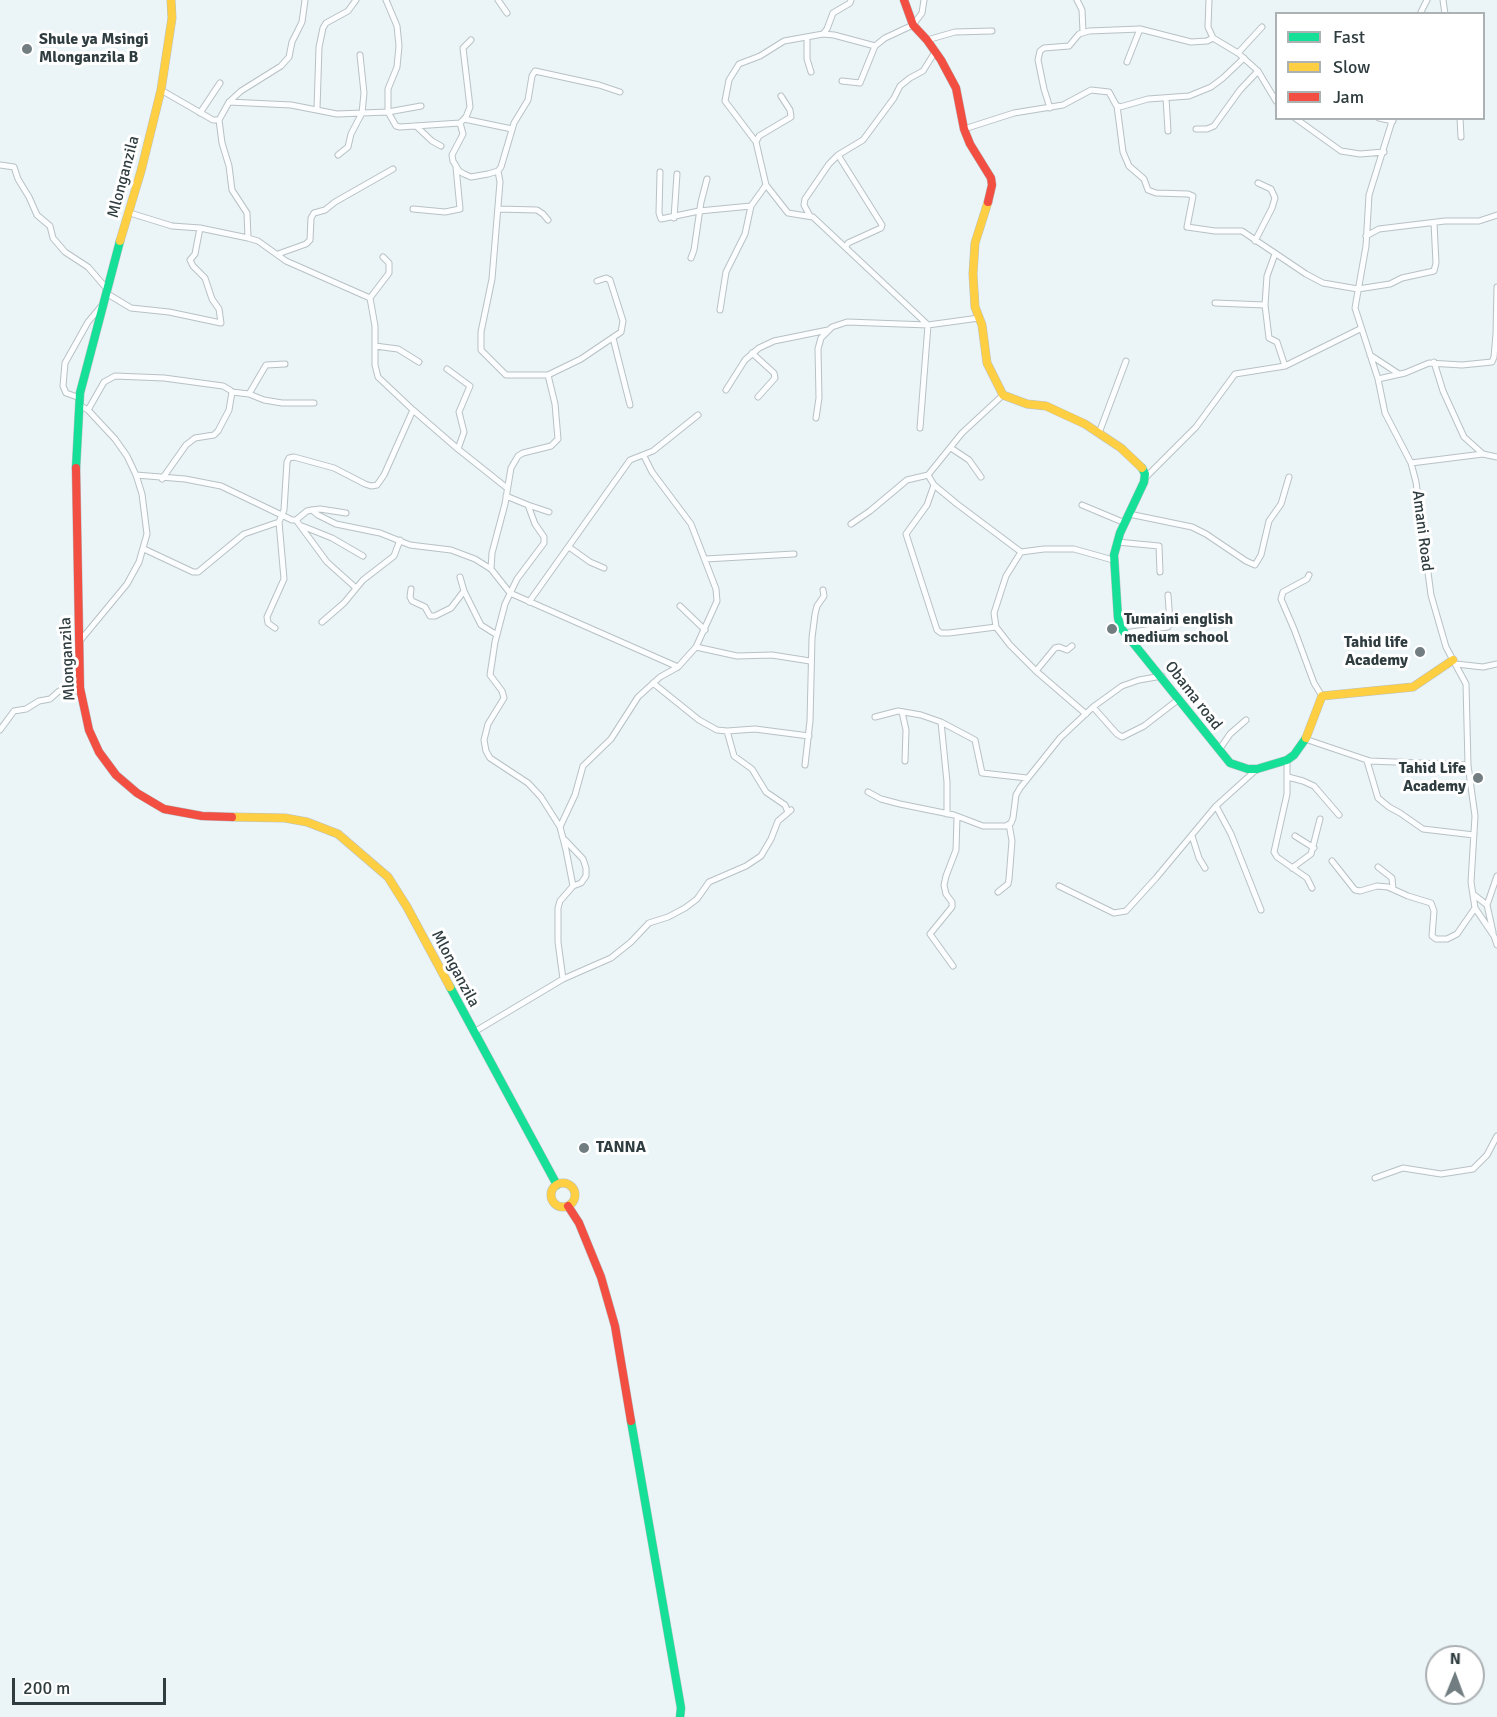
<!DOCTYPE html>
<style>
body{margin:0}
#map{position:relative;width:1497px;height:1717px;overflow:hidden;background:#ebf4f7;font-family:Signika,sans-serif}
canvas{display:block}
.legend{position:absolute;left:1275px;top:12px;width:210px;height:108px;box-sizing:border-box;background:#fff;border:2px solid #acb1b3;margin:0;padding:8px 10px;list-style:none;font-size:18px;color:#303d40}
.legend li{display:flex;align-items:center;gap:12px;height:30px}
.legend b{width:30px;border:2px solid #acb1b3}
.north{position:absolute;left:1425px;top:1645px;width:60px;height:60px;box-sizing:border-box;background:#fff;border:2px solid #acb1b3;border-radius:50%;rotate:1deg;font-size:16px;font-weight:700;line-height:24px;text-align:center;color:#303d40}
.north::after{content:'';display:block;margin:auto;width:21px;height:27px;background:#717d80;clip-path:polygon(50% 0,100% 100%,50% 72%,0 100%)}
.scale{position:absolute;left:12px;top:1678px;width:154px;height:27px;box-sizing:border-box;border:3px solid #303d40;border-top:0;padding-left:8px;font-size:18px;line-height:21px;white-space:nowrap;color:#303d40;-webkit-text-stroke:4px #fff;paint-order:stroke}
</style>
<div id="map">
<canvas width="1497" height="1717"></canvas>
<ul class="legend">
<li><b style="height:8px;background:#16e098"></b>Fast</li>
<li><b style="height:8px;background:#ffcf43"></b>Slow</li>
<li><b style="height:8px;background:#f24e42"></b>Jam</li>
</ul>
<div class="north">N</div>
<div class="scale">200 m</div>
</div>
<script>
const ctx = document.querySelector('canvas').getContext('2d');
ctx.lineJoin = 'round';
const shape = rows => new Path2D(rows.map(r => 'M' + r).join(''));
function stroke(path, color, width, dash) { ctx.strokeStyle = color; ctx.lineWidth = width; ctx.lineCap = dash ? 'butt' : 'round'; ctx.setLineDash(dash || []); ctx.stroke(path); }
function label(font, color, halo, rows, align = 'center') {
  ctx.font = font + ' Signika,sans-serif'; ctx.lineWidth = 6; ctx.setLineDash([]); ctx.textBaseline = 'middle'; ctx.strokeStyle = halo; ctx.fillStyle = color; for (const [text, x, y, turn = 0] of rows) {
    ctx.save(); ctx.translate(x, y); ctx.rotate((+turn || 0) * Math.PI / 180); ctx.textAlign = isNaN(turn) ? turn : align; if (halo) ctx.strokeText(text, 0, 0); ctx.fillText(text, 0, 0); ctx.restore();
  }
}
const street = shape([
 [386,0,397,26,399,46,397,67,388,89,388,112,421,106],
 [498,0,507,13],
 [1077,0,1082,10,1083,32],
 [1209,0,1208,27,1213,38,1238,53,1258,71,1276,101],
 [1443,0,1445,14],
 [1420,14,1427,0],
 [823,34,827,29,833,13,850,3,851,0],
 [807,37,807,59,811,72],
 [927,40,955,32,992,31],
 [1238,53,1262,27],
 [1127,62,1140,29],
 [842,81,860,83,875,46,885,38,913,25,922,13,924,0],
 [161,90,213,120,219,120,229,102,241,91,281,66,289,57,292,42,302,22,305,0],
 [781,96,790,110,791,117,759,136,756,142,766,185,788,213,813,217,928,325,920,428],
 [1166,98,1168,131],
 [229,102,291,105,337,114,388,112,396,126,400,127,460,123,466,117,470,107,463,48,471,40],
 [1117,106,1123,152,1129,166,1144,179,1148,190,1156,193,1188,194,1193,196,1187,227,1215,231,1242,231,1306,274,1323,283,1358,289,1390,284,1402,278,1434,271,1436,263,1434,223],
 [1050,108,1044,89,1038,60,1040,51,1044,48,1069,46,1079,34,1089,31,1140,29,1191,42,1207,41,1213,38],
 [317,109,319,47,323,28,326,23,348,11,356,0],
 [200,113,220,83],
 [1295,118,1341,151,1360,154,1384,152],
 [1379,118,1393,121],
 [1393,118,1369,195,1366,246,1355,308,1378,379,1385,413,1411,463,1416,482,1431,595,1446,647,1466,684,1468,765,1475,816,1471,882,1475,908,1494,936,1497,945],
 [1460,118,1461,137],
 [464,119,512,129],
 [219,120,222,143,229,166,232,190,247,213,248,238],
 [460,123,463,134,452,155,453,161,459,171,464,174,471,177,488,174,498,171,501,167,514,123,528,100,532,76,535,71,599,85,620,92],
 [416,126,432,141,441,146],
 [964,129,1014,113,1063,105,1091,90,1109,92,1116,105,1120,107,1148,99,1189,96,1211,87,1223,78,1244,58],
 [1196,129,1207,129,1214,126,1240,90,1258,71],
 [756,142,725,101,729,80,739,64,760,56,784,41,823,34,834,35,875,46],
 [338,155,348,147,351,134,362,113,364,93,360,55],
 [838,155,882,225,881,228,848,243,846,247],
 [0,165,14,167,18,179,29,197,37,215,50,226,53,238,65,252,88,267,107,289],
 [498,171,500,182,492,279,481,332,481,350,506,375,548,375],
 [660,172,659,213,661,219,699,211,751,206],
 [413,209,445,212,460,209,456,167],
 [498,209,537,210,543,214,548,220],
 [130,213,172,226,200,228,248,238,258,241,286,261,370,298,375,326,375,346,398,349,419,362],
 [810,216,804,205,805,199,829,164,838,155,863,140,894,98,900,86,910,78,923,71,935,52],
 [674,218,677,174],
 [1366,236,1379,229,1445,221,1479,221,1497,215],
 [1255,241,1272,208,1275,198,1271,189,1258,183],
 [278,254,306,244,310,240,311,218,314,213,325,210,335,202,393,169],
 [1275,254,1267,276,1265,305,1269,338,1277,342,1285,366],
 [691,258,694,250,701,202,707,179],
 [106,293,131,308,169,312,221,323,219,309,212,299,205,278,193,266,190,260,195,254,200,228],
 [370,298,389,273,389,263,383,257],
 [1215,303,1265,305],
 [720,310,726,272,745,234,751,206,766,185],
 [613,338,630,405],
 [752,353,774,373,775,378,758,397],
 [1370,355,1399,374],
 [1434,362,1443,391,1464,437,1483,454],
 [447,369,470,386,459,412,464,432,458,449],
 [1378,379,1405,373,1429,363,1462,365,1492,362,1494,357,1496,334,1497,287],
 [726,390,745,360,759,348,774,341,828,330],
 [232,392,249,394,266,365,285,364],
 [249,394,264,400,282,403,314,403],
 [80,398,66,393,63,386,65,363,88,322,103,304],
 [79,405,88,410,115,439,127,456,136,475,142,494,147,534,139,562,127,584,79,642],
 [88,410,104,382,115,376,164,378,223,386,230,390,232,392,229,410,218,431,214,435,195,438,186,445,162,479],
 [413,410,458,449,507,488],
 [816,418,819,398,818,349,821,338,832,327,847,322,928,325,979,318],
 [1099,433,1126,361],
 [951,448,969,460,981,477],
 [1411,463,1483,454,1497,457],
 [136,475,185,479,221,486,292,520,296,520,307,511,312,510,320,509,346,513],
 [928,475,934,485,957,504,1021,552],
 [1145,478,1196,427,1235,374,1285,366,1360,329],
 [934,485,927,505,906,534,937,630,941,633,949,633,996,627],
 [506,496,528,505,535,524,544,537,544,543,517,579,505,604,495,642,490,675,502,691,504,698,488,724,484,740,486,751,490,758,528,783,541,797,560,827,566,850,573,886,560,901,558,908,558,942,563,979,611,958,631,942,649,923,668,917,685,908,697,899,709,882,746,866,761,856,771,839,778,821,791,810],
 [528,505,549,512],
 [1082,505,1125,523],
 [312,510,318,515,336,524,380,533,410,545,451,550,475,559,491,569,510,593,678,667],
 [1129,514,1192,527,1206,534,1246,561,1255,565,1261,555,1269,521,1281,504,1289,477],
 [296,520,327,562,356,588],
 [851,524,870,511,907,480,928,475,962,433,1003,395],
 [302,526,332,538,363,556],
 [1117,542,1159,546,1160,572],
 [569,547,590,562,604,568],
 [144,549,193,572,198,572,244,534,279,522],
 [705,559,794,554],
 [491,569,492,553,505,504,511,468,518,456,523,453,551,446,558,439,555,404,548,375,581,359,621,332,623,321,610,280,606,278,597,281],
 [1309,575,1307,579,1283,592,1281,599,1294,629,1314,683,1322,696],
 [411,589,410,597,412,601,425,607,430,616,435,616,451,608,464,591,460,577],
 [464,591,481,625,497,635],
 [529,602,630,460,653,451,698,415],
 [680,606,705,630],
 [322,622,344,603,363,580,394,556,400,540],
 [275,628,268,623,267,617,284,579,279,522,284,510,287,462,289,458,294,457,334,468,365,484,371,486,377,485,384,475,413,410,378,377,375,365,375,346],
 [1124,633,1168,627,1170,622,1168,595],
 [696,647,737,656,772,655,810,661],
 [1456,664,1483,667,1497,664],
 [1036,671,1055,648,1059,647,1067,650,1072,646],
 [653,683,699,720,717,730,727,731,755,729,809,736],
 [1093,707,1117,734,1122,737,1144,726,1179,699],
 [902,712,906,730,905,761],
 [1086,714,1036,671,1010,645,996,627,994,613,1006,576,1021,552,1044,549,1074,549,1113,560],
 [875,717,898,711,921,715,941,722,975,740,982,773,1027,778],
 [941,722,947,782,947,814],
 [0,730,14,711,26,709,39,701,50,699,59,691,80,691],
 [727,731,734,756,752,769,766,792,785,805,788,812],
 [1305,739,1370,761,1468,765],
 [1219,750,1230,734,1246,720],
 [1287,760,1287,794,1274,852,1277,857,1307,878,1312,888],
 [1367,761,1378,798,1389,807,1400,813,1423,829,1474,835],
 [805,765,810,721,812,638,815,614,817,606,824,596,823,590],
 [1288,777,1303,781,1314,786,1339,815],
 [868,792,881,799,900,804,954,815,983,826,1006,826,1011,823,1013,818,1016,795,1020,788,1060,738,1093,707,1122,686,1139,680,1162,676],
 [1216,806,1231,834,1261,910],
 [560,827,575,795,583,766,611,739,638,697,660,677,678,667,696,647,717,601,716,589,691,524,652,472,644,456],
 [1192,836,1199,858,1205,868],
 [1295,836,1314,848],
 [565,840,583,859,586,868,586,876,581,883,573,886],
 [1332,861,1355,890,1360,891,1377,886,1388,887,1408,896,1431,903,1434,911,1432,936,1436,939,1447,939,1457,934,1475,908],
 [1378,867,1392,878,1393,889],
 [1292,868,1311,854,1320,819],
 [1059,886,1114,913,1126,911,1156,878,1216,806,1257,769],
 [998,892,1008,884,1009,879,1012,841,1009,824],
 [1473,894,1487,905,1493,932],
 [1487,905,1497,876],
 [953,966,930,934,952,907,952,902,946,894,944,885,946,876,956,850,957,817],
 [474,1032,563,979],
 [1375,1178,1403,1168,1441,1174,1473,1169,1487,1155,1497,1136]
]);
const fast = shape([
 [76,468,80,393,120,241],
 [1142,468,1145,474,1144,482,1120,533,1114,555,1118,618,1121,628,1230,763,1248,769,1257,769,1287,760,1294,755,1306,738],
 [450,987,557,1185],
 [631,1421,681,1708,680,1717]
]);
const slow = shape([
 [988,202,975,243,973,274,975,307,982,325,987,363,1003,395,1027,404,1046,406,1085,424,1121,448,1142,468],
 [120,241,141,171,161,90,172,18,171,0],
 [1306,738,1322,696,1413,687,1453,660],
 [232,817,285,818,307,822,338,834,388,877,407,907,450,987],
 '551 1195a12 12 0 1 1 24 0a12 12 0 1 1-24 0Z'
]);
const jam = shape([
 [904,0,913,25,927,40,941,60,956,88,964,129,970,144,991,178,992,185,988,202],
 [76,468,80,688,89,730,99,752,116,775,137,793,164,809,202,816,232,817],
 [568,1206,579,1223,601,1277,615,1326,631,1421]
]);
stroke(street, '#b8c1c4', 7);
stroke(fast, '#b8c1c4', 9);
stroke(slow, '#b8c1c4', 9);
stroke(jam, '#b8c1c4', 9);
stroke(street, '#fcfdfe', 5);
stroke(fast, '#16e098', 8);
stroke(slow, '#ffcf43', 8);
stroke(jam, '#f24e42', 8);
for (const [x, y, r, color] of [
 [27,49,6,"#717d80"],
 [1112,629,6,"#717d80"],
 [1420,652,6,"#717d80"],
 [1478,778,6,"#717d80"],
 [584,1148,6,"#717d80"]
]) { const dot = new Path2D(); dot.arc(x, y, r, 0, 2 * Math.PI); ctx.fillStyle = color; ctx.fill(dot); stroke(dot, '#fff', 2); }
label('bold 16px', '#303d40', '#fff', [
 ["Shule ya Msingi",39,40],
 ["Mlonganzila B",39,58],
 ["Tumaini english",1124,620],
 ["medium school",1124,638],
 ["Tahid life",1408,643,"right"],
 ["Academy",1408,661,"right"],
 ["Tahid Life",1466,769,"right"],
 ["Academy",1466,787,"right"],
 ["TANNA",596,1148]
], 'left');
label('16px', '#303d40', '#fff', [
 ["Mlonganzila",124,177,-75],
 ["Amani Road",1422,531,83],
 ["Mlonganzila",68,659,-93],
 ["Obama road",1193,696,52],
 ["Mlonganzila",455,969,62]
]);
</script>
